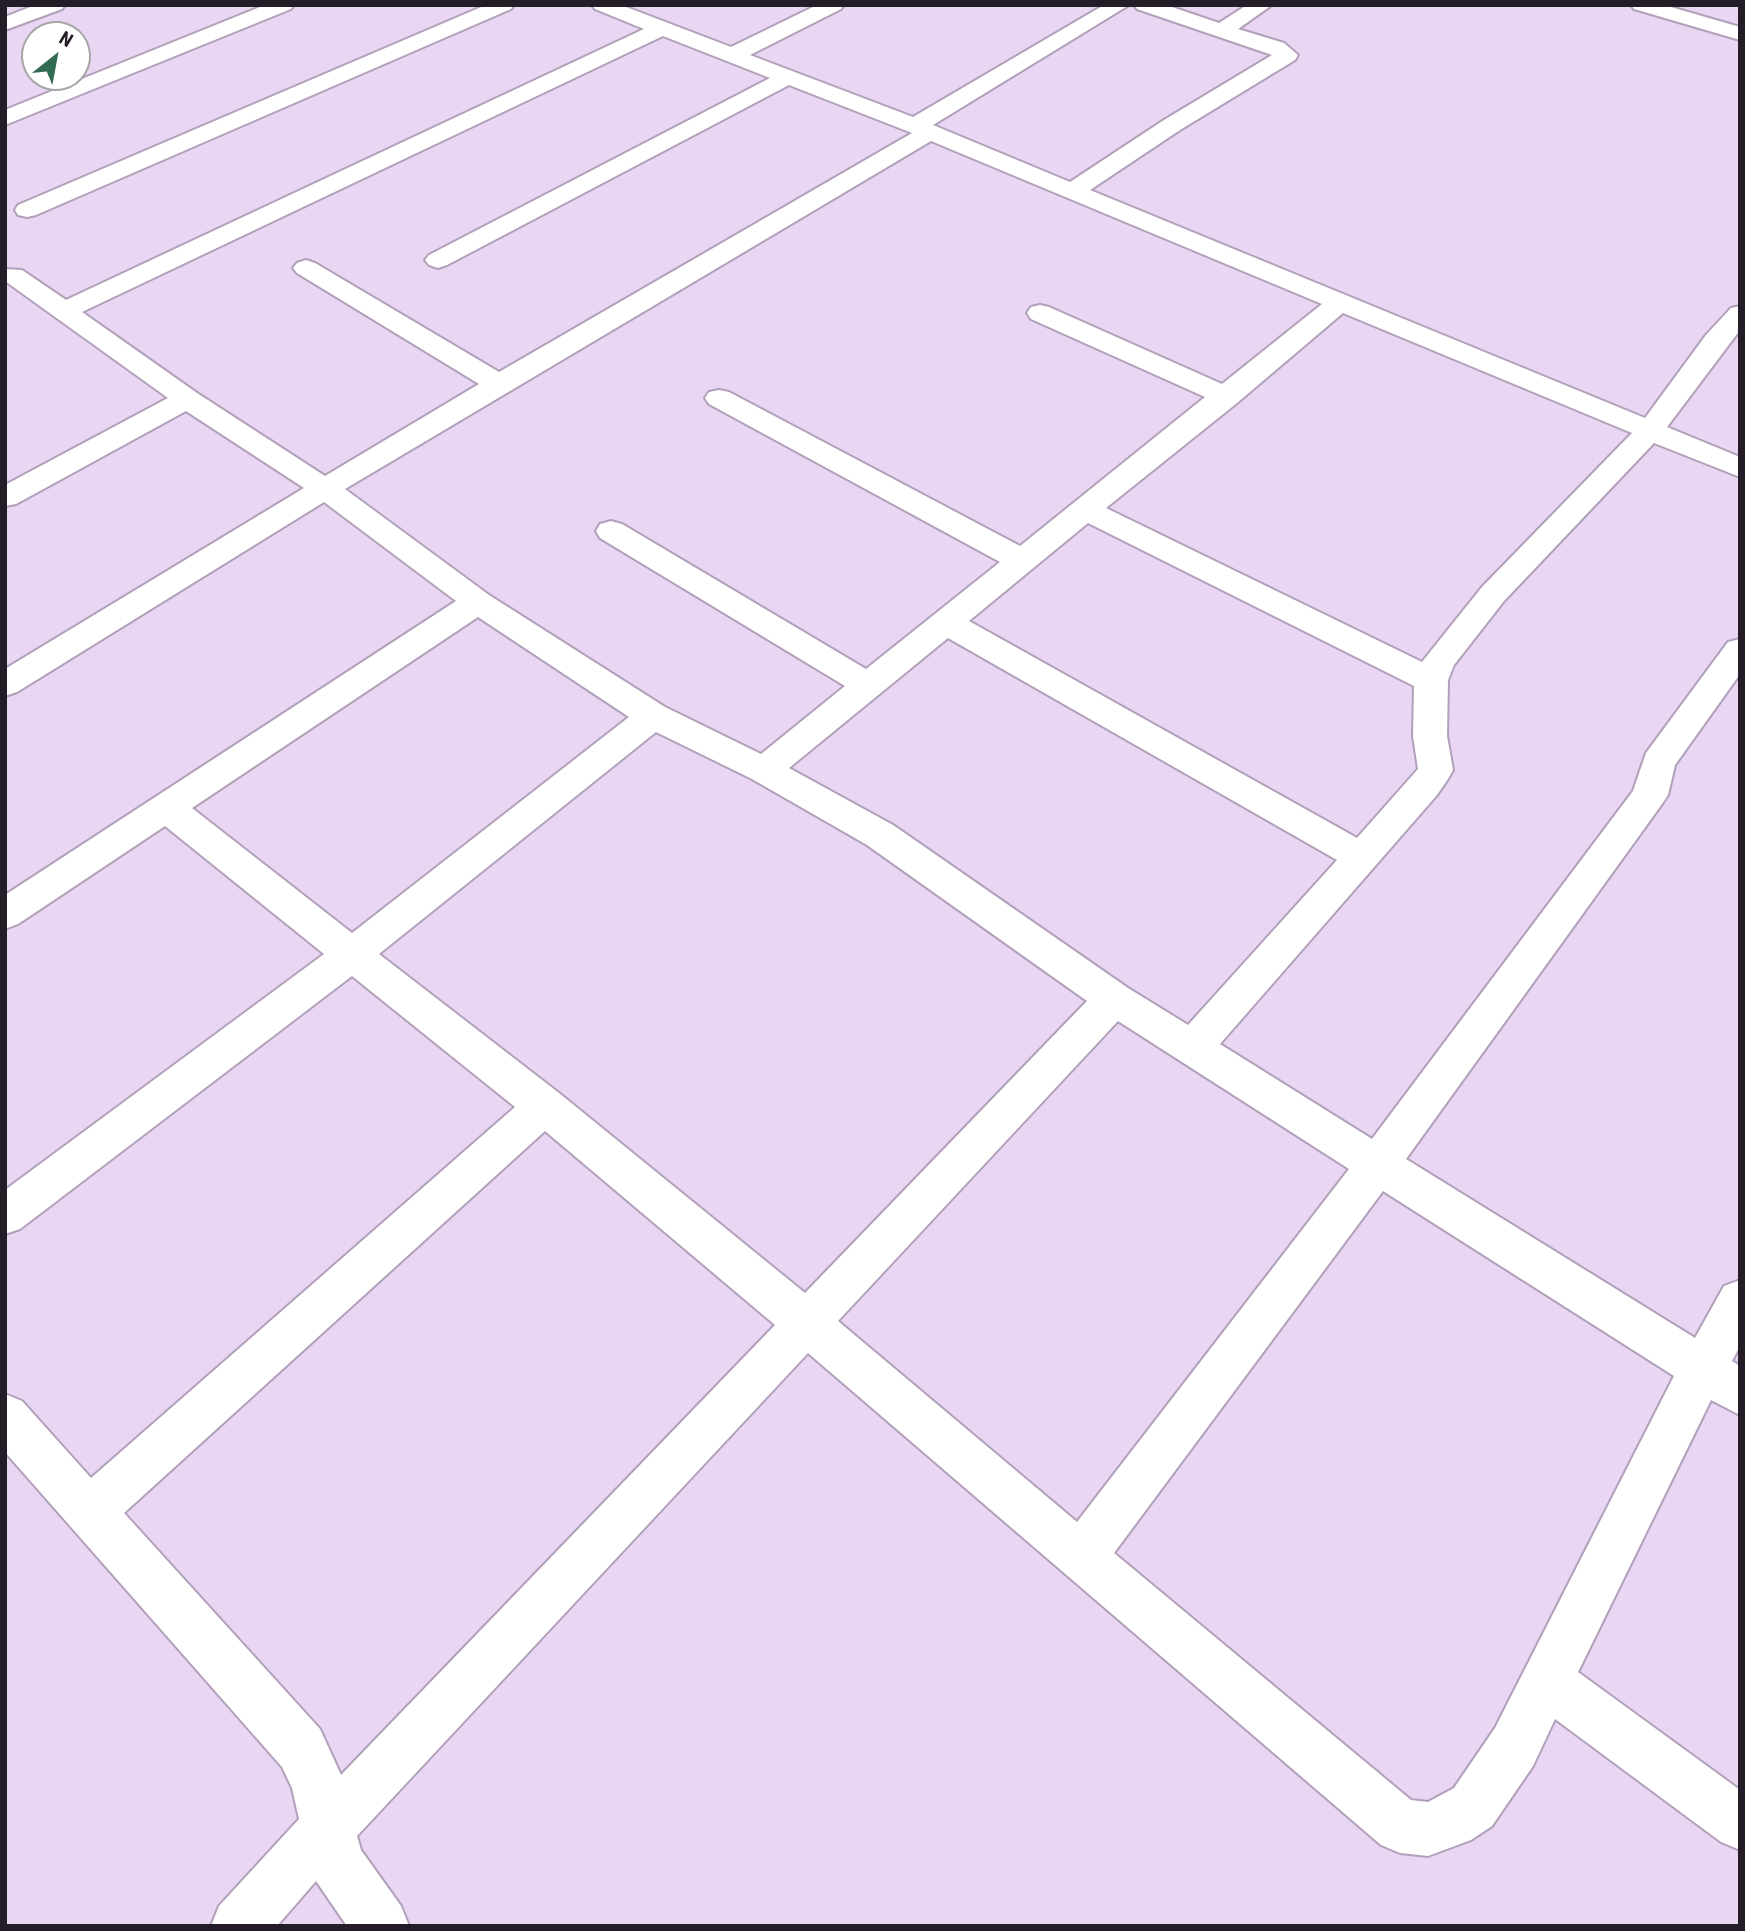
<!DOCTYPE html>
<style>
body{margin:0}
#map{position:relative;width:1745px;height:1931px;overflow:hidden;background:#e9d6f2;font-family:"Roboto Condensed",sans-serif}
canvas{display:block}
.frame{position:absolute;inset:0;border:7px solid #241d27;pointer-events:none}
.north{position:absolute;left:21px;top:21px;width:70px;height:70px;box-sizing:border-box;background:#fff;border:2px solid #a7a5a9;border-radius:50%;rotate:31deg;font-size:19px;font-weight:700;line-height:28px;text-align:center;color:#241d27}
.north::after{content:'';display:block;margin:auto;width:24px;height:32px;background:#316b54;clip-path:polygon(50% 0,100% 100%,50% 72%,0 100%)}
</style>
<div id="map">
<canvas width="1745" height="1931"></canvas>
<div class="frame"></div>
<div class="north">N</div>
</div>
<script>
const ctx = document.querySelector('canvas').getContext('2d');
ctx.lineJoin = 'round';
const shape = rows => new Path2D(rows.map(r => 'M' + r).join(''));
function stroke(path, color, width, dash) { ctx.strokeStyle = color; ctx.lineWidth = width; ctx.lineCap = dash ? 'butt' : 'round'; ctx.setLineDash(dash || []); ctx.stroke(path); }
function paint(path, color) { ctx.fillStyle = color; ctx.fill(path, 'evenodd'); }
const street = shape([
 [35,5,65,5,62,9,5,30,5,17,35,5],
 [265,5,294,5,291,9,5,125,5,110,265,5],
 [486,5,514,5,511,9,36,215,27,217,18,215,15,210,18,205,486,5],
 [592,5,621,5,731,47,817,5,844,5,841,9,750,55,913,117,1104,5,1129,5,933,125,1070,182,1164,120,1272,55,1137,9,1134,5,1166,5,1219,23,1247,5,1272,5,1238,29,1284,43,1298,55,1295,60,1180,130,1090,190,1645,418,1706,335,1731,308,1740,306,1740,330,1667,427,1740,457,1740,477,1654,443,1504,601,1454,665,1448,680,1447,736,1453,770,1448,779,1437,795,1220,1044,1372,1139,1633,791,1646,753,1728,642,1740,639,1740,674,1675,765,1668,795,1662,804,1406,1159,1695,1338,1724,1286,1740,1280,1740,1346,1732,1361,1740,1366,1740,1415,1711,1400,1578,1672,1740,1790,1740,1850,1721,1842,1555,1719,1533,1766,1492,1826,1471,1840,1428,1856,1400,1853,1381,1845,808,1353,357,1836,361,1850,401,1906,409,1926,347,1926,316,1881,277,1926,211,1926,219,1906,299,1819,292,1788,282,1767,5,1452,5,1394,22,1401,91,1478,515,1107,352,976,20,1229,5,1234,5,1190,324,954,165,826,18,924,5,929,5,895,456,601,324,502,17,692,5,696,5,669,304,488,186,411,16,504,5,506,5,485,168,398,5,281,5,269,22,270,66,300,644,29,595,9,592,5],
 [663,36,770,78,429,255,425,260,429,265,438,268,447,265,789,85,912,133,499,372,315,263,306,260,297,263,293,268,297,273,479,384,325,476,197,393,82,312,663,36],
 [931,141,1322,304,1222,384,1049,307,1040,305,1031,307,1027,313,1031,319,1205,397,1020,546,729,392,719,390,709,392,705,398,709,404,1000,562,866,669,622,524,611,521,600,524,596,531,600,538,845,686,761,754,665,707,489,595,345,489,931,141],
 [1343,313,1632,433,1482,587,1422,662,1106,508,1237,403,1343,313],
 [1088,523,1414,686,1413,736,1418,769,1357,838,969,621,1088,523],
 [478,617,629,717,352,933,192,808,478,617],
 [948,638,1337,860,1188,1025,1128,988,893,825,789,768,948,638],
 [656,732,752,779,867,845,1087,1001,805,1293,559,1093,379,954,656,732],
 [1118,1021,1349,1169,1077,1522,838,1321,1118,1021],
 [545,1131,775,1325,341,1775,320,1729,124,1513,545,1131],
 [1383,1191,1674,1376,1495,1728,1454,1788,1428,1802,1411,1800,1114,1553,1383,1191],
 [1631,5,1664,5,1740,27,1740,40,1634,9,1631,5]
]);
stroke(street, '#b2a0ba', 4);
paint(street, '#fff');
</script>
